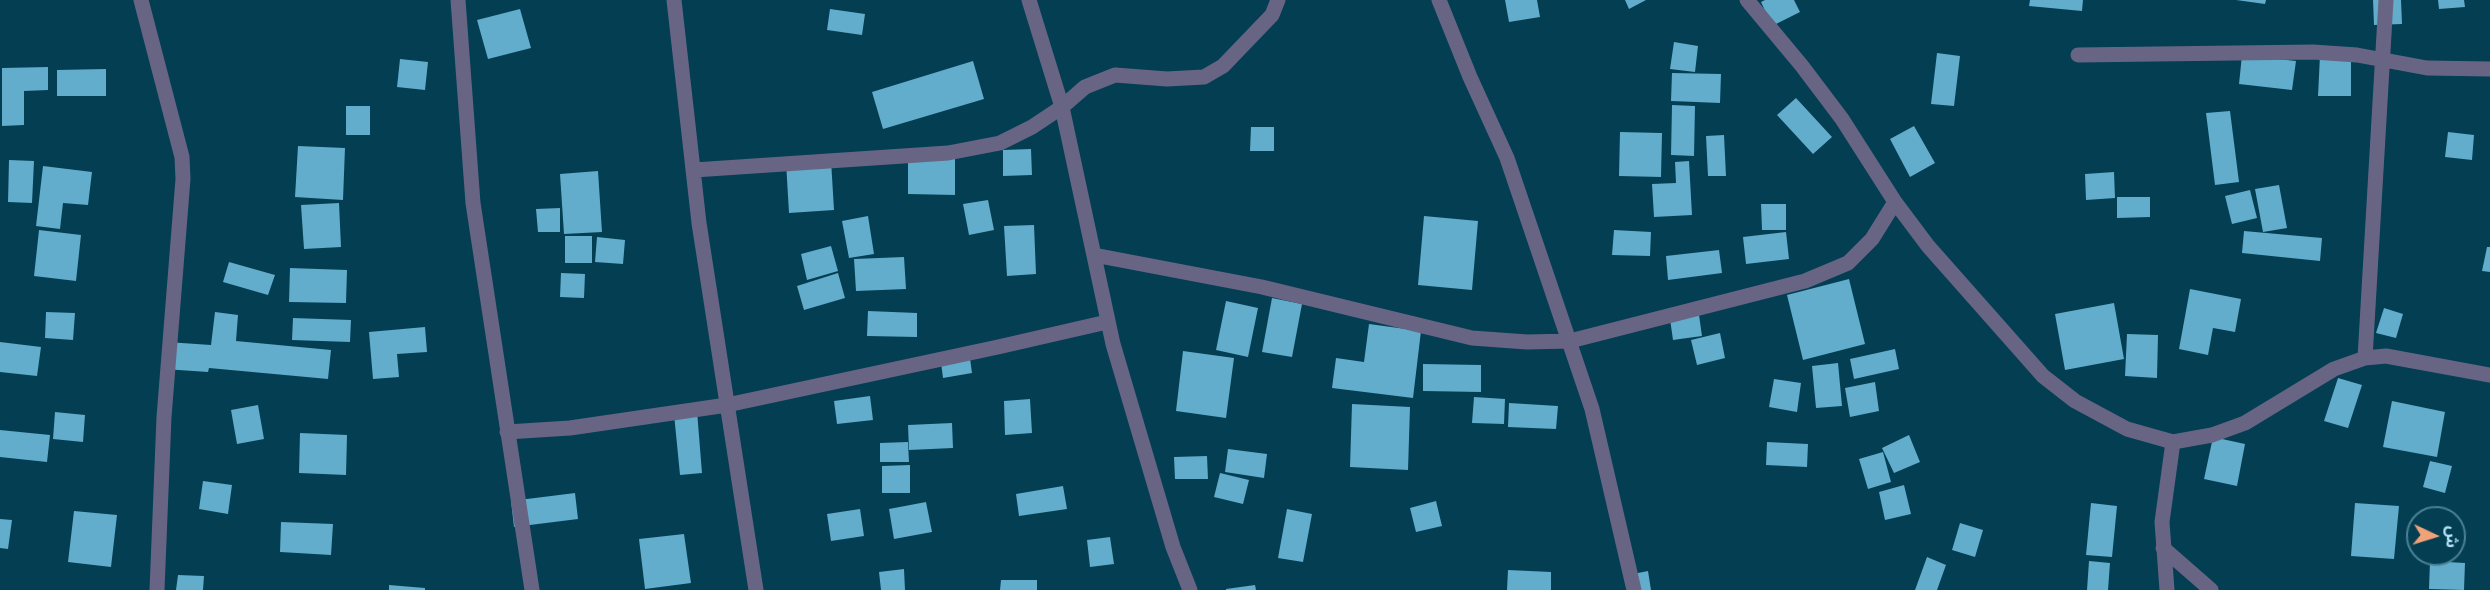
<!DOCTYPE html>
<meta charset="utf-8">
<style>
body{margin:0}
#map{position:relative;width:2490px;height:590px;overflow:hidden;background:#033e53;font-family:"Nunito Sans","Noto Sans Arabic",sans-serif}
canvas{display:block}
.north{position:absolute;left:2406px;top:506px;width:60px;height:60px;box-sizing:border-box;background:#033e53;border:2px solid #4b8095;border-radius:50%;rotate:94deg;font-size:16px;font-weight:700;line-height:24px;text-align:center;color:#b6e3f8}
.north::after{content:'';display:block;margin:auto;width:21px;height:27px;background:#f0a279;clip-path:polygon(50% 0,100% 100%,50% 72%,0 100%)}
</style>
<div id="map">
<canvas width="2490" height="590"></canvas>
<div class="north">ش</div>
</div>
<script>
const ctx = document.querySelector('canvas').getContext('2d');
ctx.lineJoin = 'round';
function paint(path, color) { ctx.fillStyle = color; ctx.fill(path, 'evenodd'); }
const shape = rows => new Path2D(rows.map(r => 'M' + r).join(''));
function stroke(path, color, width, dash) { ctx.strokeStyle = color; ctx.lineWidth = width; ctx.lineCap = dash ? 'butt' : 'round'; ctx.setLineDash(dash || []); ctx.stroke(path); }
paint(shape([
 [1505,0,1537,0,1540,17,1509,22],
 [1625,0,1646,0,1629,9],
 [1765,0,1794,0,1800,12,1772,26,1761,2],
 [2030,0,2083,0,2082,11,2029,6],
 [2236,0,2266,0,2265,4],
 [2373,0,2401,0,2402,24,2374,25],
 [2438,0,2464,0,2465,7,2439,9],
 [520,9,531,48,488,59,477,20],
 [830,9,865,14,862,35,827,30],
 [1674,42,1698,46,1695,72,1670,69],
 [1937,53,1960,56,1954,106,1931,104],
 [2242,55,2296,61,2292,90,2239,84],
 [2320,55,2351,56,2351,96,2318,96],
 [400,59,428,62,425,90,397,87],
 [973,61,984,99,883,129,872,92],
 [48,67,48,90,24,91,24,125,2,126,2,68],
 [106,69,106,96,57,96,57,70],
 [1672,73,1721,74,1720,103,1671,101],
 [1796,98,1832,137,1813,154,1777,115],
 [1672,105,1695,106,1694,156,1671,155],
 [346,106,370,106,370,135,346,135],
 [2230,111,2239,182,2215,185,2206,113],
 [1914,126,1935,163,1910,177,1890,139],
 [1251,127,1274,127,1274,151,1250,151],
 [1620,132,1662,133,1661,177,1619,176],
 [2448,132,2474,135,2472,160,2445,157],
 [1724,135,1726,176,1708,176,1706,136],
 [298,146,345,148,343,200,295,197],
 [1031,149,1032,175,1003,176,1003,150],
 [908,157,955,158,955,195,908,194],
 [9,160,34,161,32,203,8,202],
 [831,160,834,210,789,213,786,162],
 [1689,161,1692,215,1654,217,1652,184,1676,183,1675,162],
 [43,166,92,172,88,205,63,203,60,229,36,226],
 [598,171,602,232,564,234,560,174],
 [2114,172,2115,198,2086,200,2085,174],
 [2279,185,2287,228,2263,232,2255,189],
 [2250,190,2257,218,2232,224,2225,196],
 [2117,197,2150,197,2150,217,2117,218],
 [988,200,994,230,969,235,963,204],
 [339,203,341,247,304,249,301,205],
 [1761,204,1786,204,1786,230,1762,230],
 [560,208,560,232,538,232,536,209],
 [868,216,874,254,849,258,842,221],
 [1424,216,1478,221,1472,290,1418,285],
 [1034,225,1036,274,1007,276,1004,226],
 [39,230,81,235,76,281,34,276],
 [1614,230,1651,232,1650,256,1612,255],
 [2244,231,2322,238,2320,261,2242,253],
 [1786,232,1789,259,1746,264,1743,237],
 [565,236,592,236,592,263,565,263],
 [597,237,625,240,623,264,595,262],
 [831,246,838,271,807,280,801,254],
 [2487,247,2490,247,2490,272,2482,271],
 [1719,250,1722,273,1668,280,1666,256],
 [904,257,906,289,856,291,854,259],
 [229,262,275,275,268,295,223,282],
 [290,268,347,270,346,303,289,302],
 [561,273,585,274,584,298,560,297],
 [838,273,845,298,804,310,797,286],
 [1849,279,1865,344,1803,360,1787,295],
 [2190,289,2241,299,2235,332,2213,328,2208,355,2179,349],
 [1272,298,1302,304,1292,357,1262,352],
 [1226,301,1258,308,1248,357,1216,350],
 [2114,303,2124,359,2065,370,2055,314],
 [1698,308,1702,336,1673,340,1669,312],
 [2384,308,2403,314,2396,338,2376,333],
 [868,311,917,313,917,337,867,336],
 [46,312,75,313,73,340,45,338],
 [215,312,238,315,236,341,331,350,328,379,209,368,208,372,164,369,167,342,211,345],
 [293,318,351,320,350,342,292,340],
 [1369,324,1421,331,1413,398,1332,388,1336,358,1364,362],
 [425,327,427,352,397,354,399,377,373,379,369,332],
 [1720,333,1725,358,1697,365,1691,340],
 [2127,334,2158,335,2157,378,2125,376],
 [0,342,41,347,37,376,0,372],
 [1895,349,1899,369,1854,379,1850,359],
 [969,351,972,373,943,378,940,355],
 [1183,351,1234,358,1226,418,1176,411],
 [1838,363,1842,406,1816,408,1812,366],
 [1423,364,1481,365,1481,392,1423,391],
 [2338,378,2362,385,2348,428,2324,421],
 [1774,379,1801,383,1797,412,1769,407],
 [1875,382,1879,411,1850,417,1845,388],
 [870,396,873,420,837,424,834,401],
 [1474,397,1505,399,1504,424,1472,423],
 [1030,399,1032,433,1005,435,1004,401],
 [2392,401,2445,412,2437,457,2383,447],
 [1509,403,1558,406,1556,429,1508,427],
 [1352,404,1410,407,1408,470,1350,467],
 [258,405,264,439,237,444,231,410],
 [697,411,702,473,680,475,674,414],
 [55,412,85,415,83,442,53,439],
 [952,423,953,448,909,450,908,425],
 [0,430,50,435,47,462,0,457],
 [300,433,347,435,346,475,299,473],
 [1909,435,1920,462,1894,473,1882,448],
 [2213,437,2245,444,2237,486,2204,479],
 [908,442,909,462,880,462,880,443],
 [1767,442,1808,444,1807,467,1766,465],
 [1228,449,1267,454,1264,478,1225,472],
 [1883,452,1891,482,1868,489,1859,459],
 [1207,456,1208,479,1175,479,1174,457],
 [2430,461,2452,466,2445,493,2423,487],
 [910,465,910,493,882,493,882,466],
 [1220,473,1249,480,1243,504,1214,497],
 [203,481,232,485,228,514,199,509],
 [1904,485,1911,514,1885,520,1879,492],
 [1063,486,1067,509,1019,516,1016,494],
 [575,493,578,519,514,527,511,501],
 [1436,501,1442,526,1416,532,1410,508],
 [926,502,932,532,894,539,889,509],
 [2091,503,2117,506,2112,557,2086,555],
 [2355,503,2399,506,2394,559,2351,556],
 [860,509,864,536,831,541,827,514],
 [1287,509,1312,514,1303,562,1278,558],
 [74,511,117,515,111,567,68,562],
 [0,519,12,520,8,549,0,548],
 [281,522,333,524,331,555,280,552],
 [1960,523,1983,530,1975,557,1952,550],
 [684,534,691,583,645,589,639,539],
 [1110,537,1114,564,1090,567,1087,540],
 [1927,557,1946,565,1937,590,1915,590],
 [2089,561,2110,563,2108,590,2087,590],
 [2430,561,2465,563,2464,590,2429,589],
 [904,569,905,590,881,590,879,572],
 [1508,570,1551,572,1551,590,1507,590],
 [1648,571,1651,590,1631,590,1628,575],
 [178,575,204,576,203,590,176,590],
 [1001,580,1037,580,1037,590,1000,590],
 [389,585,425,588,425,590,389,590],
 [1255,585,1256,590,1226,590,1226,589]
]), '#62accc');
stroke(shape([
 [141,0,182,157,183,179,164,417,157,590],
 [458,0,473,203,532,590],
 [674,0,699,223,756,590],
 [1029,0,1062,107,1113,344,1173,547,1190,590],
 [1439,0,1470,77,1507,158,1592,409,1634,590],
 [1747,0,1802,66,1842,119,1895,202,1928,246,2043,376,2075,401,2127,429,2173,442,2212,435,2245,423,2334,369,2365,358,2386,356,2490,375],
 [2078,55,2313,52,2357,55,2427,68,2490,69],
 [694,170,948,153,1000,143,1032,127,1062,107,1085,87,1115,75,1167,79,1204,77,1223,66,1272,15,1278,0],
 [1094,255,1262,287,1472,338,1527,342,1570,341,1805,281,1848,263,1872,239,1895,202],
 [2365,358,2386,0],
 [507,432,570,428,727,405,998,347,1107,322],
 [2163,548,2211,590],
 [2167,590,2162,522,2173,442]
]), '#686584', 15);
</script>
